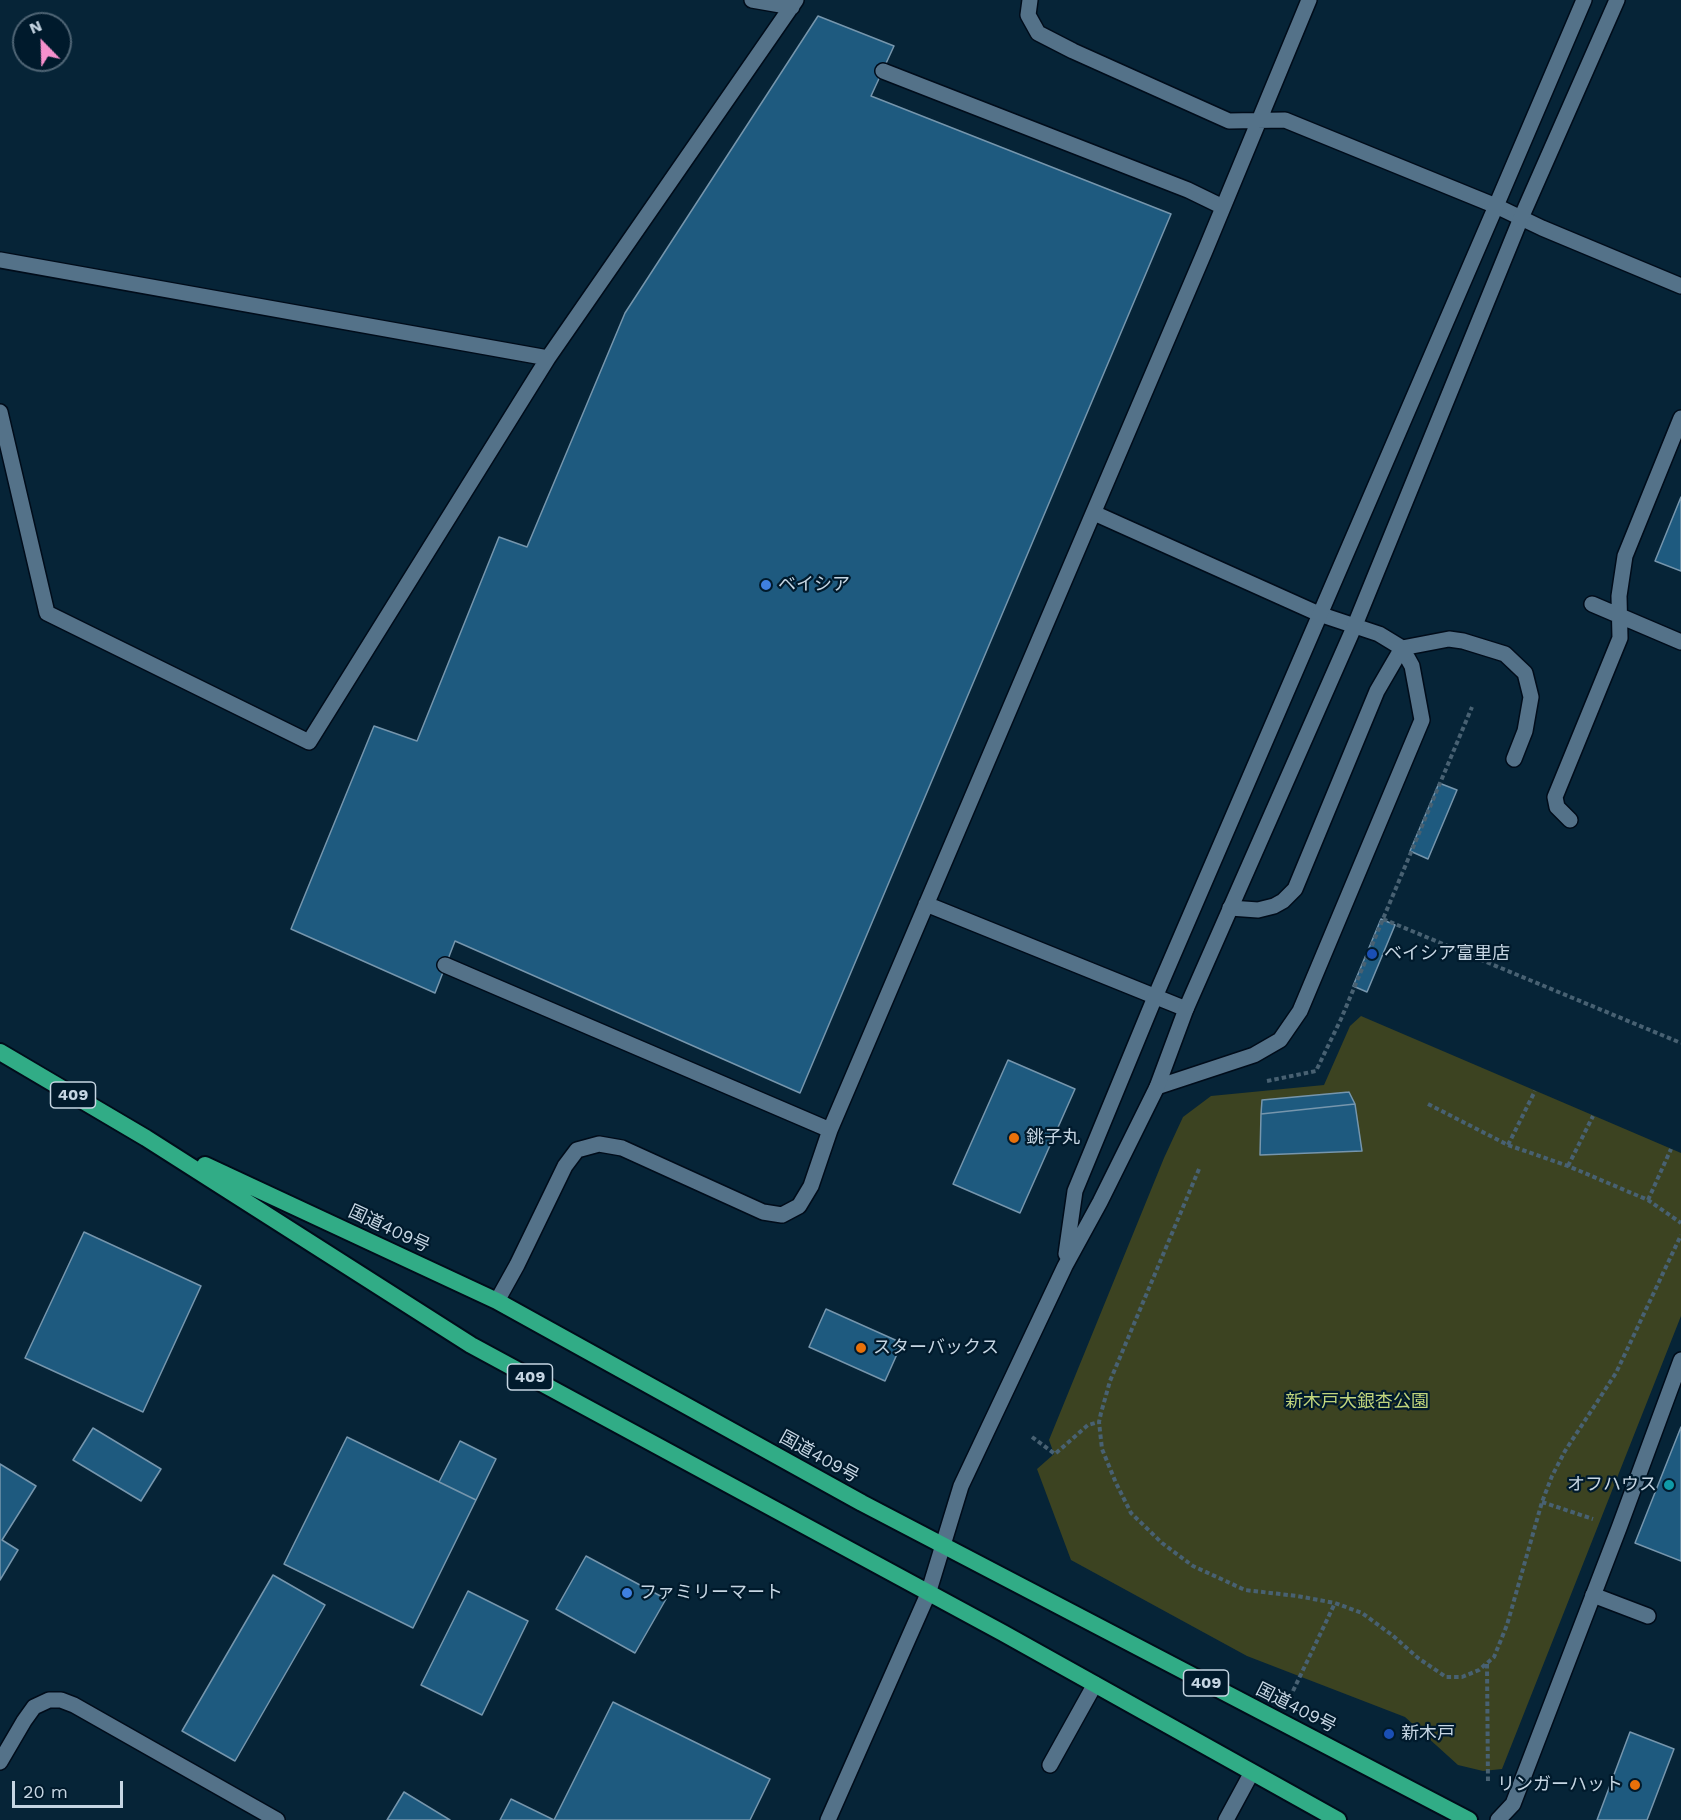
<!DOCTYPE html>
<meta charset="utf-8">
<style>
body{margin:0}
#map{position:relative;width:1681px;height:1820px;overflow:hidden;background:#062437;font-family:"Work Sans",sans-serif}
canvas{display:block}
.north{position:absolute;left:12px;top:12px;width:60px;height:60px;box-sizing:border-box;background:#001a2c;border:2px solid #4f6575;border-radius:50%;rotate:337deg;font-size:16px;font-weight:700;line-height:24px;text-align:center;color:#c6d6e3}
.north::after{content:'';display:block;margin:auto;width:21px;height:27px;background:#f790cd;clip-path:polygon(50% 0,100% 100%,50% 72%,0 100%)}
.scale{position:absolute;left:12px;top:1781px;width:111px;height:27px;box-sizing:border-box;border:3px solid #c6d6e3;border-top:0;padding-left:8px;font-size:18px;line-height:21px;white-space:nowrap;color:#c6d6e3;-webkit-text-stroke:4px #001a2c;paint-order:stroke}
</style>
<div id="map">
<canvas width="1681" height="1820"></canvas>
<div class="north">N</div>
<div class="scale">20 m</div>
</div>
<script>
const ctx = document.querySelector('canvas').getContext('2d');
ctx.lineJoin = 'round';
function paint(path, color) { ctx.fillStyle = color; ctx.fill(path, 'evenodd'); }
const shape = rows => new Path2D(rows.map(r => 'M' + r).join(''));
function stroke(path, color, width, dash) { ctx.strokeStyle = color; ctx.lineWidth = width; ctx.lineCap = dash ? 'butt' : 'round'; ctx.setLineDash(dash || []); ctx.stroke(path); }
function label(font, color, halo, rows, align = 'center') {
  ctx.font = font + ' "Work Sans","Noto Sans JP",sans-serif'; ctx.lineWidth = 4.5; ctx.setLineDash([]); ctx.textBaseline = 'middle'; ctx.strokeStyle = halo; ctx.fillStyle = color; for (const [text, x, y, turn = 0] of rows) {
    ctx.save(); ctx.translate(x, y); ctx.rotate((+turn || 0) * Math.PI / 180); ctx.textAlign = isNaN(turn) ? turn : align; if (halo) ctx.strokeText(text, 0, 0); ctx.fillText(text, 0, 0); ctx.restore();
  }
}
paint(shape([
 [1361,1016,1681,1153,1681,1316,1502,1769,1483,1771,1458,1765,1405,1717,1247,1656,1071,1560,1037,1469,1054,1454,1049,1440,1164,1158,1183,1117,1211,1096,1324,1085,1350,1026]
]), '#3c4321');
const building = shape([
 [818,16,894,46,871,96,1171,214,800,1093,455,941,435,993,291,929,374,726,417,741,499,537,527,547,625,313,818,16],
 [1681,497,1681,571,1655,561,1681,497],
 [1439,783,1457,790,1428,859,1410,851,1439,783],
 [1381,919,1395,925,1367,992,1353,986,1381,919],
 [1008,1060,1075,1089,1020,1213,953,1184,1008,1060],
 [1349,1092,1355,1104,1261,1114,1262,1100,1349,1092],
 [1355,1104,1362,1151,1260,1155,1261,1114,1355,1104],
 [84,1232,201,1286,143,1412,25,1358,84,1232],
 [826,1309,902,1343,885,1381,809,1347,826,1309],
 [1681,1427,1681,1561,1635,1543,1681,1427],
 [93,1428,161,1469,141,1501,73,1460,93,1428],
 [347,1437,476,1500,413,1628,284,1564,347,1437],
 [460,1441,496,1459,476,1500,439,1482,460,1441],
 [0,1464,36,1486,2,1540,18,1550,0,1580,0,1464],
 [586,1556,666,1599,635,1653,556,1609,586,1556],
 [273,1575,325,1605,235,1761,182,1731,273,1575],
 [468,1591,528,1621,482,1715,421,1685,468,1591],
 [613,1702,770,1779,750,1820,554,1820,613,1702],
 [1630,1732,1674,1749,1647,1820,1597,1820,1630,1732],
 [404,1792,450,1820,387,1820,404,1792],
 [511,1799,554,1820,500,1820,511,1799]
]);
paint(building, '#1e5a7f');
stroke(building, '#7696ad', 1.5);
const service = shape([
 [1030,0,1028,15,1038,33,1073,51,1229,121,1285,120,1496,206,1542,228,1681,286],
 [883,71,1188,190,1223,207],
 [1094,513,1319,614,1379,634,1402,648,1412,666,1422,720,1300,1011,1280,1040,1254,1055,1157,1087],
 [1592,604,1681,642],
 [1570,820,1557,807,1555,797,1620,638,1619,596,1625,556,1681,418],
 [926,904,1186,1009],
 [1230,908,1258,910,1274,906,1283,901,1295,889,1377,691,1402,648,1449,639,1463,641,1505,654,1525,673,1531,697,1525,731,1514,759],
 [445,965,830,1130],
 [497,1301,517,1265,565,1166,577,1150,599,1144,622,1148,763,1212,782,1215,799,1206,811,1186,830,1130,1205,251,1309,0],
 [1593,1595,1648,1616],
 [1050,1765,1095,1684],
 [1226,1820,1252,1772]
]);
const minor = shape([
 [752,0,792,7],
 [0,260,548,358],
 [0,412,47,613,309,742,548,358,796,0],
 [0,1762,24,1721,34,1707,49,1700,61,1700,74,1705,277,1820],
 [1498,1820,1513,1804,1619,1528,1681,1360]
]);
const tertiary = shape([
 [1066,1254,1075,1191,1155,997,1496,206,1584,0],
 [828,1820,928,1594,961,1486,1065,1266,1100,1202,1157,1087,1186,1009,1355,625,1521,218,1617,0]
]);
const trunk = shape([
 [0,1052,146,1138,471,1345,1003,1633,1338,1820],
 [205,1165,497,1301,862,1503,1469,1820]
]);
stroke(service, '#000c1a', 18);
stroke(minor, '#000c1a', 18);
stroke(tertiary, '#000c1a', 18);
stroke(trunk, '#000c1a', 20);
stroke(shape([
 [1383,919,1681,1043],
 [1267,1081,1316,1071,1341,1019,1472,707],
 [1428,1104,1508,1145,1568,1166,1648,1200,1681,1223],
 [1508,1145,1535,1091],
 [1568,1166,1593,1116],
 [1199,1169,1110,1381,1101,1413,1099,1422,1102,1449,1116,1483,1131,1513,1162,1543,1193,1566,1245,1590,1297,1596,1335,1603,1362,1613,1392,1635,1418,1658,1446,1677,1462,1677,1479,1670,1494,1657,1507,1625,1542,1502,1552,1476,1565,1451,1616,1373,1681,1235],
 [1648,1200,1671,1149],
 [1032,1437,1055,1454,1088,1425,1099,1422],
 [1542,1502,1593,1519],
 [1487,1664,1488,1784],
 [1293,1691,1335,1603]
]), '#486172', 4, [4.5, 3]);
stroke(service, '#547289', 15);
stroke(minor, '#547289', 15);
stroke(tertiary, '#547289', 15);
stroke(trunk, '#31ac86', 16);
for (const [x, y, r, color] of [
 [766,585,6,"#3f7fe0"],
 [1372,954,6,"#1a4fb4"],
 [1014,1138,6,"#e8710a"],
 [861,1348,6,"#e8710a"],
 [1669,1485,6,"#0f9aa8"],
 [627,1593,6,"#3f7fe0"],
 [1389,1734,6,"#1a4fb4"],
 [1635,1785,6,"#e8710a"]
]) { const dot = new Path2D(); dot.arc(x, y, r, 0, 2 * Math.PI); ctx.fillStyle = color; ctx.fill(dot); stroke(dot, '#001a2c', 2); }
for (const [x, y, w] of [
 [73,1095,45],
 [530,1377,45],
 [1206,1683,45]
]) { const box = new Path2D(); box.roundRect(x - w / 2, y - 13, w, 26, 4.5); ctx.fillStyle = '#001a2c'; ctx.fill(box); stroke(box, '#c6d6e3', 1.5); }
label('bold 16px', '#c6d6e3', null, [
 ["409",73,1095],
 ["409",530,1377],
 ["409",1206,1683]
]);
label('18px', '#c6d6e3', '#001a2c', [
 ["ベイシア",778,585],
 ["ベイシア富里店",1384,954],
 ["銚子丸",1026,1138],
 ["スターバックス",873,1348],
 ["オフハウス",1657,1485,"right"],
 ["ファミリーマート",639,1593],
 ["新木戸",1401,1734],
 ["リンガーハット",1623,1785,"right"]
], 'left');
label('18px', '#c6d6e3', '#001a2c', [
 ["国道409号",389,1229,25],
 ["国道409号",819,1457,29],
 ["国道409号",1296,1708,27]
]);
label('18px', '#c1d57c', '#001a2c', [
 ["新木戸大銀杏公園",1357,1402]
]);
</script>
